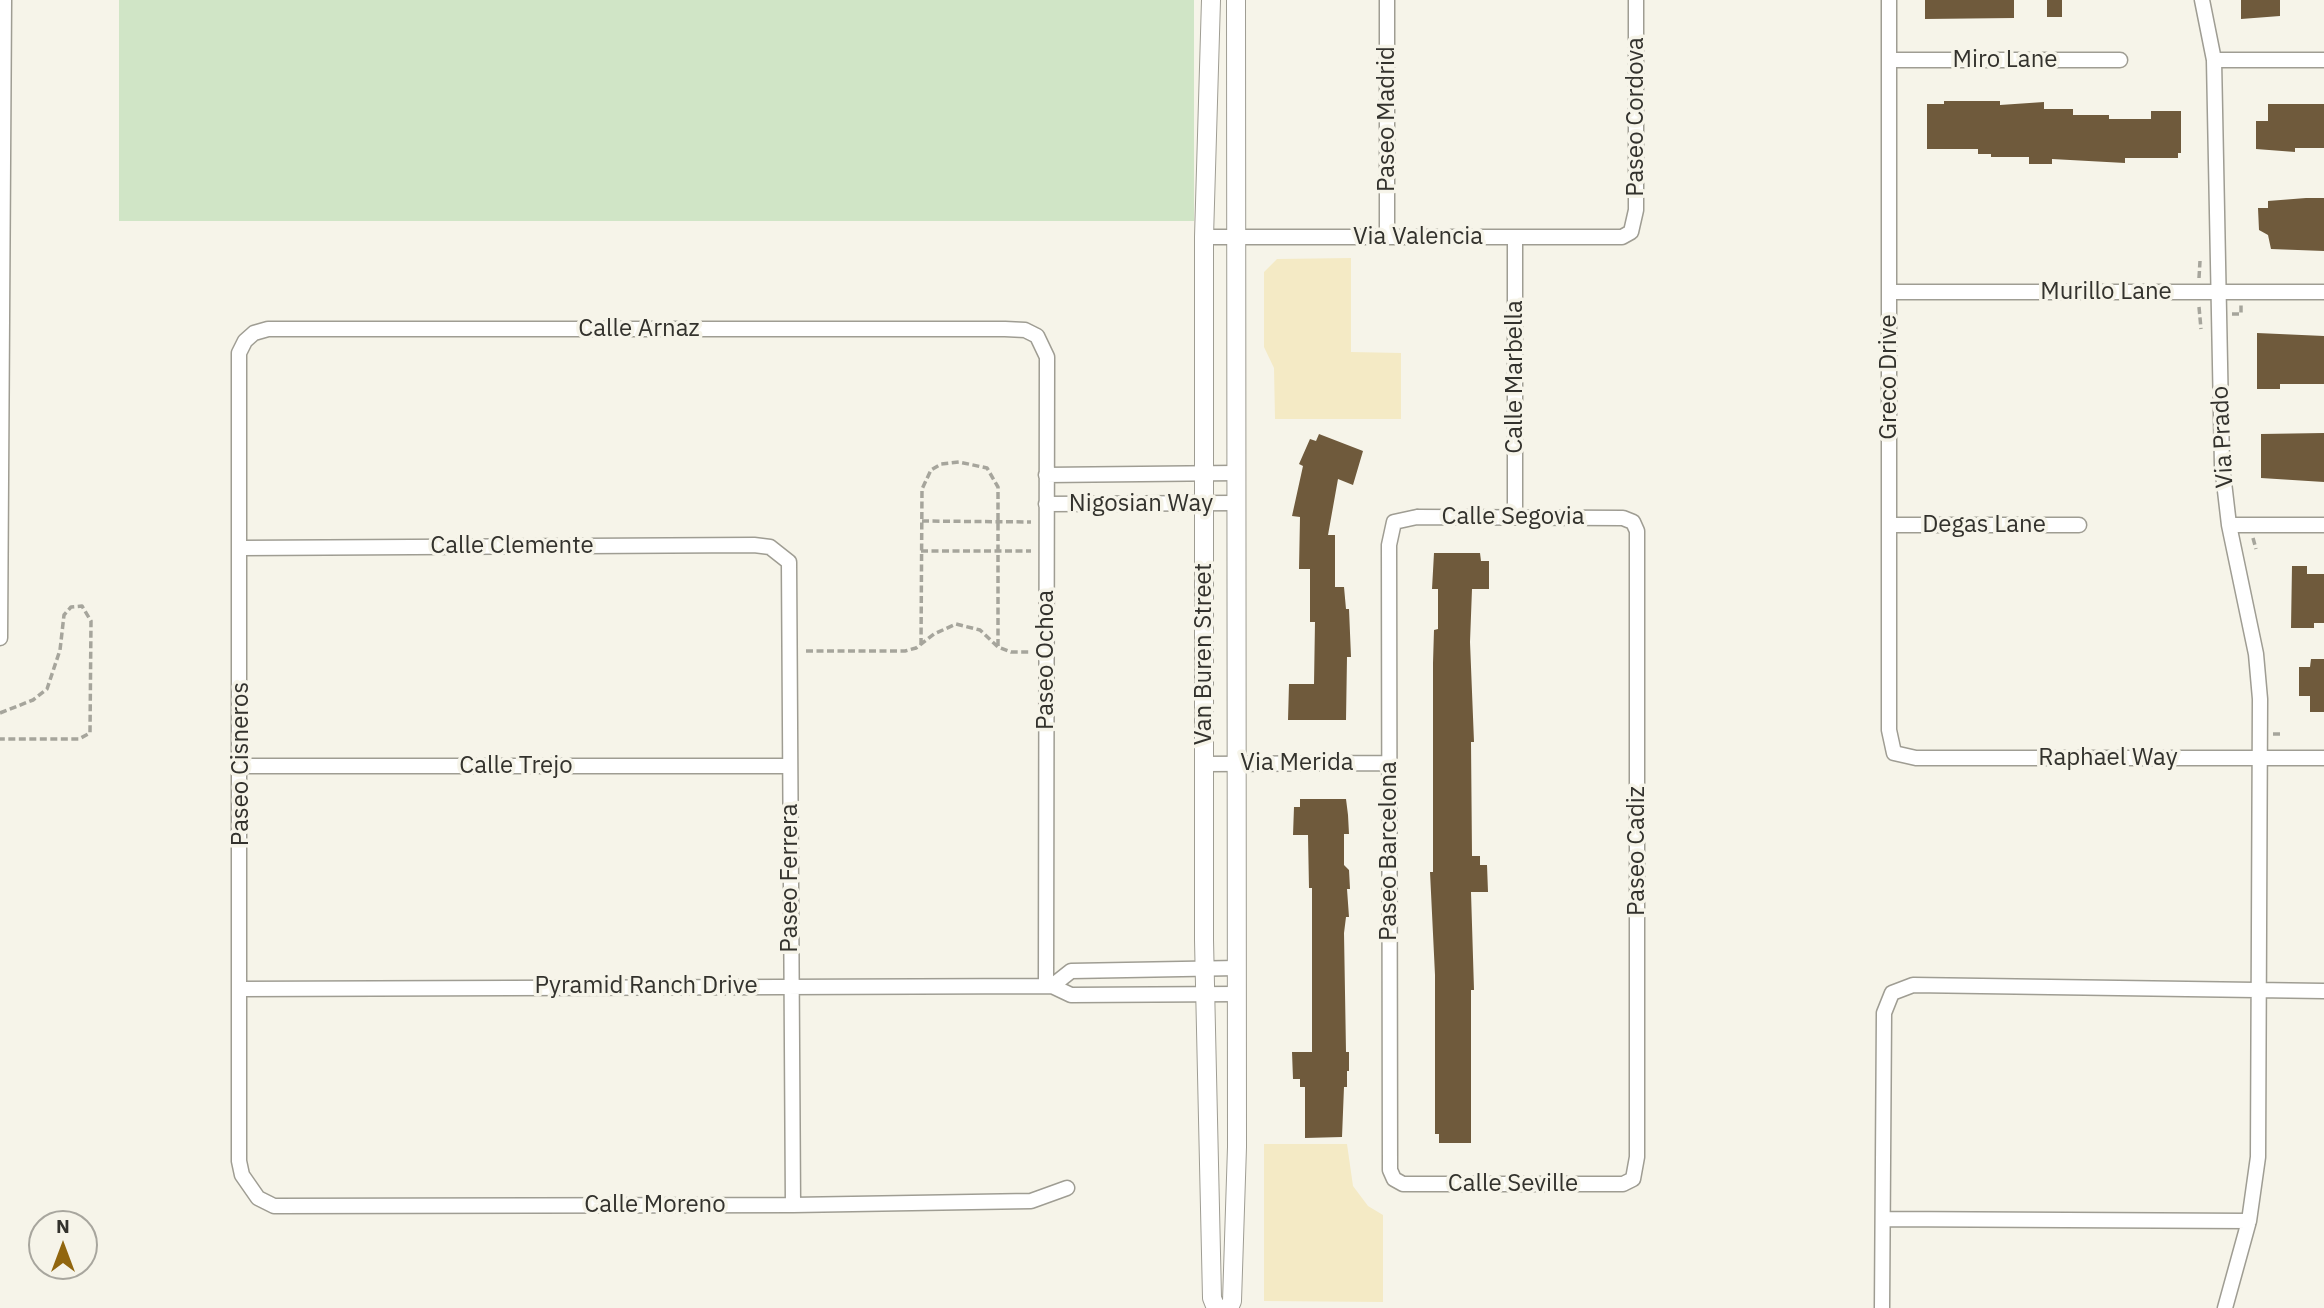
<!DOCTYPE html>
<style>
body{margin:0}
#map{position:relative;width:2324px;height:1308px;overflow:hidden;background:#f6f4e9;font-family:"IBM Plex Sans",sans-serif}
canvas{display:block}
.north{position:absolute;left:28px;top:1210px;width:70px;height:70px;box-sizing:border-box;background:#f6f4e9;border:2px solid #a8a69e;border-radius:50%;rotate:0deg;font-size:19px;font-weight:700;line-height:28px;text-align:center;color:#33322d}
.north::after{content:'';display:block;margin:auto;width:24px;height:32px;background:#91660f;clip-path:polygon(50% 0,100% 100%,50% 72%,0 100%)}
</style>
<div id="map">
<canvas width="2324" height="1308"></canvas>
<div class="north">N</div>
</div>
<script>
const ctx = document.querySelector('canvas').getContext('2d');
ctx.lineJoin = 'round';
function paint(path, color) { ctx.fillStyle = color; ctx.fill(path, 'evenodd'); }
const shape = rows => new Path2D(rows.map(r => 'M' + r).join(''));
function stroke(path, color, width, dash) { ctx.strokeStyle = color; ctx.lineWidth = width; ctx.lineCap = dash ? 'butt' : 'round'; ctx.setLineDash(dash || []); ctx.stroke(path); }
function label(font, color, halo, rows, align = 'center') {
  ctx.font = font + ' "IBM Plex Sans",sans-serif'; ctx.lineWidth = 7; ctx.setLineDash([]); ctx.textBaseline = 'middle'; ctx.strokeStyle = halo; ctx.fillStyle = color; for (const [text, x, y, turn = 0] of rows) {
    ctx.save(); ctx.translate(x, y); ctx.rotate((+turn || 0) * Math.PI / 180); ctx.textAlign = isNaN(turn) ? turn : align; if (halo) ctx.strokeText(text, 0, 0); ctx.fillText(text, 0, 0); ctx.restore();
  }
}
paint(shape([
 [119,0,1194,0,1194,221,119,221]
]), '#d0e5c6');
paint(shape([
 [1351,258,1351,352,1401,353,1401,419,1275,419,1274,368,1264,347,1264,272,1277,259],
 [1264,1144,1347,1144,1353,1186,1368,1206,1383,1215,1383,1302,1264,1301]
]), '#f4eac5');
paint(shape([
 [1925,0,2014,0,2014,18,1925,19],
 [2047,0,2062,0,2062,17,2047,17],
 [2241,0,2280,0,2280,16,2241,19],
 [1944,101,2000,101,2000,105,2044,102,2044,109,2073,109,2073,115,2109,115,2109,119,2151,119,2151,111,2181,111,2181,153,2178,153,2178,158,2125,158,2125,163,2052,159,2052,164,2029,164,2029,157,1991,157,1991,154,1978,154,1978,149,1927,149,1927,104,1944,104],
 [2268,104,2324,104,2324,148,2295,148,2295,152,2256,149,2256,121,2268,121],
 [2306,198,2324,198,2324,251,2271,249,2268,235,2259,230,2258,208,2268,208,2268,201],
 [2257,333,2324,336,2324,384,2280,384,2280,389,2257,389],
 [2324,433,2324,482,2261,478,2261,434],
 [1319,434,1363,451,1353,485,1338,479,1328,535,1335,535,1335,587,1344,587,1346,609,1349,609,1351,657,1347,657,1346,720,1288,720,1289,684,1314,684,1315,622,1310,622,1310,569,1299,569,1300,517,1292,516,1303,466,1299,464,1310,439,1316,441],
 [1434,553,1480,553,1481,561,1489,561,1489,589,1472,589,1470,642,1474,742,1471,742,1472,856,1480,856,1480,865,1487,865,1488,892,1471,892,1474,990,1471,990,1471,1143,1439,1143,1439,1134,1435,1134,1435,975,1430,872,1433,872,1433,663,1434,630,1438,629,1438,589,1432,589],
 [2292,566,2307,566,2307,574,2324,574,2324,623,2314,623,2314,628,2291,628],
 [2311,659,2324,659,2324,712,2310,712,2310,696,2299,696,2299,667,2310,667],
 [1300,799,1346,799,1348,815,1349,834,1344,834,1344,865,1349,870,1350,889,1347,889,1349,917,1346,917,1344,933,1346,1052,1349,1052,1349,1071,1347,1071,1347,1087,1344,1087,1342,1137,1305,1138,1305,1087,1300,1087,1300,1079,1293,1079,1292,1052,1312,1052,1312,888,1309,888,1308,835,1293,835,1294,807,1300,807]
]), '#6f5a3c');
const minor = shape([
 [1387,0,1387,237],
 [1889,0,1889,730,1894,753,1916,758,2324,758],
 [2202,0,2214,60,2222,465,2229,525,2256,654,2260,699,2258,1157,2249,1221,2225,1308],
 [1889,60,2120,60],
 [2214,60,2324,60],
 [1204,237,1622,237,1631,232,1636,210,1636,0],
 [1515,237,1515,517],
 [1889,292,2324,292],
 [1046,475,1236,473],
 [1046,504,1236,503],
 [1417,517,1623,518,1633,522,1637,531,1637,1157,1633,1179,1623,1184,1403,1184,1394,1179,1390,1170,1389,545,1394,522,1417,517],
 [1889,525,2079,525],
 [2229,525,2324,525],
 [241,548,754,545,770,547,789,562,793,1205],
 [0,638,4,0],
 [1204,764,1389,763],
 [241,766,790,766],
 [1046,986,1047,357,1037,336,1025,330,1005,329,268,329,254,333,245,341,239,353,239,1161,242,1175,258,1198,274,1206,793,1205,1031,1201,1067,1188],
 [1052,986,1071,971,1237,968],
 [240,989,1052,986,1071,995,1237,994],
 [1883,1219,2249,1221],
 [1882,1308,1884,1013,1892,993,1913,985,2324,991]
]);
const tertiary = shape([
 [1211,0,1204,237,1204,940,1212,1298,1216,1308],
 [1229,1308,1232,1301,1237,1147,1236,0]
]);
stroke(minor, '#9f9d93', 17);
stroke(tertiary, '#9f9d93', 20);
stroke(shape([
 [2199,278,2200,261],
 [2199,307,2201,329],
 [2232,314,2241,314,2241,305],
 [922,521,1031,522],
 [2253,538,2256,549],
 [921,551,1031,551],
 [921,645,922,489,931,470,941,464,959,462,987,468,998,487,998,647],
 [806,651,905,651,916,648,934,634,956,624,980,630,998,647,1011,652,1030,652],
 [0,713,33,700,47,689,60,650,64,615,71,607,82,606,91,621,90,733,79,739,0,739],
 [2273,734,2282,734]
]), '#a6a59c', 3.5, [7, 3.5]);
stroke(minor, '#fff', 14);
stroke(tertiary, '#fff', 18);
label('24px', '#33322d', '#f6f4e9', [
 ["Miro Lane",2005,60],
 ["Paseo Cordova",1636,117,-90],
 ["Paseo Madrid",1387,119,-90],
 ["Via Valencia",1418,237],
 ["Murillo Lane",2106,292],
 ["Calle Arnaz",639,329],
 ["Calle Marbella",1515,377,-90],
 ["Greco Drive",1889,377,-90],
 ["Via Prado",2223,437,-93],
 ["Nigosian Way",1141,504],
 ["Calle Segovia",1513,517],
 ["Degas Lane",1984,525],
 ["Calle Clemente",512,546],
 ["Van Buren Street",1204,654,-90],
 ["Paseo Ochoa",1046,660,-90],
 ["Raphael Way",2108,758],
 ["Via Merida",1297,763],
 ["Paseo Cisneros",241,764,-90],
 ["Calle Trejo",516,766],
 ["Paseo Barcelona",1389,851,-90],
 ["Paseo Cadiz",1637,851,-90],
 ["Paseo Ferrera",790,878,-90],
 ["Pyramid Ranch Drive",646,986],
 ["Calle Seville",1513,1184],
 ["Calle Moreno",655,1205]
]);
</script>
